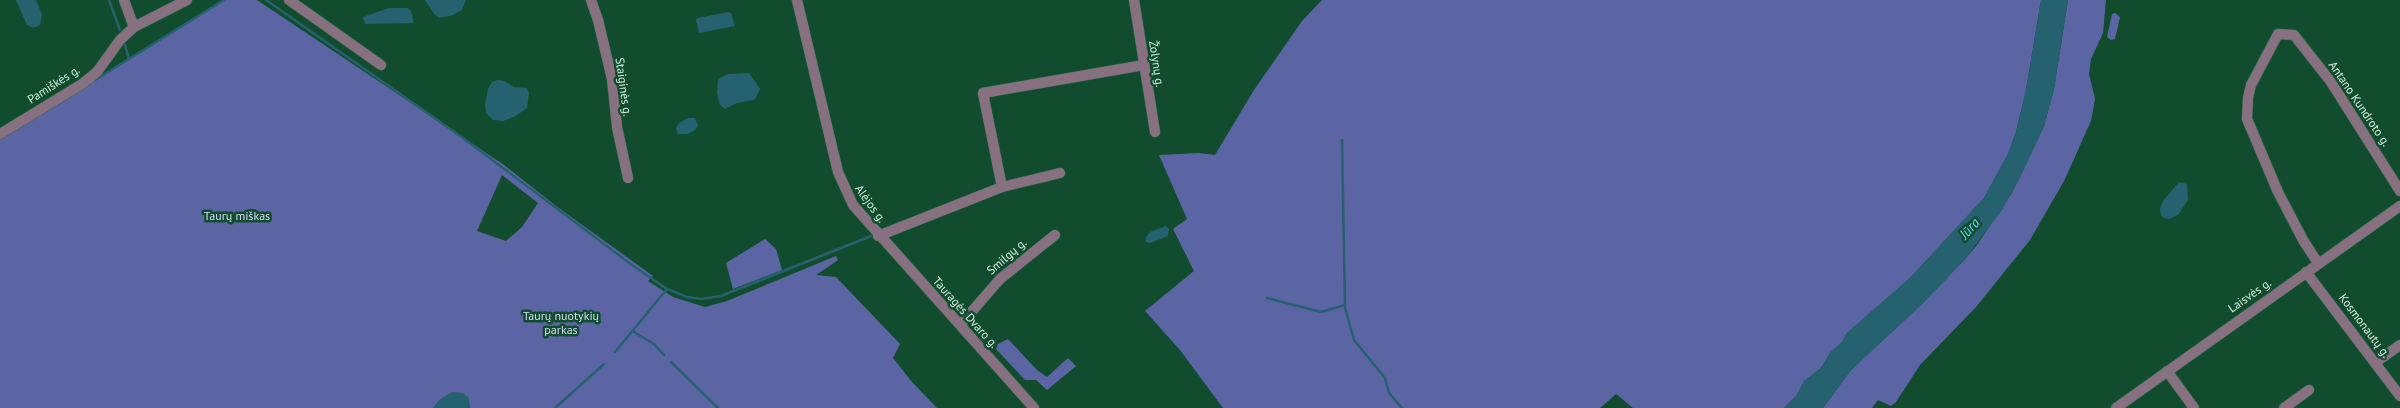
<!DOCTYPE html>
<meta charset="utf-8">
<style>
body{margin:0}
canvas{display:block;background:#114c2e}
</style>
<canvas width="2400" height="408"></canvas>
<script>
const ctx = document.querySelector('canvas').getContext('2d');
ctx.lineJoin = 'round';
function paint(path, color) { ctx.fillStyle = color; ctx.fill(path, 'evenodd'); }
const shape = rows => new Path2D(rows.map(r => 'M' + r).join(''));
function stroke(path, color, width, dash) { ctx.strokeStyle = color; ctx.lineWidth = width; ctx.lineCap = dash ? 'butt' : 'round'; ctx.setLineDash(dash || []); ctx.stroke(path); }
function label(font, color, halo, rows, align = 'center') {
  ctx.font = font + ' "PT Sans",sans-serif'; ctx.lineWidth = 5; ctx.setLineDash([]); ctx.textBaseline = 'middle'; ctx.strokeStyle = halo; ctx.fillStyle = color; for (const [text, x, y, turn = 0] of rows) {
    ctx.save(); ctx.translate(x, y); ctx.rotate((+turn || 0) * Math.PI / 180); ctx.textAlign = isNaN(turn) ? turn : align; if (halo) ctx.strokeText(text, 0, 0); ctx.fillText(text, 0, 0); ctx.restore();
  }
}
paint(shape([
 [224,0,257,0,504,165,556,206,653,276,648,281,673,297,705,307,727,301,836,256,838,260,816,275,836,277,900,344,893,358,912,382,937,408,0,408,0,138],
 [502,175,538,203,522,227,506,241,477,231],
 [1322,0,2041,0,2026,90,2016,132,2008,154,1984,198,1910,278,1847,333,1842,342,1830,353,1821,368,1804,381,1797,395,1784,408,1633,408,1616,394,1600,408,1223,408,1180,350,1145,311,1194,271,1173,229,1187,219,1159,155,1199,153,1215,155,1254,90,1302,21],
 [2068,0,2106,0,2103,33,2091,59,2089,74,2095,99,2091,121,2064,181,2030,240,1976,307,1920,365,1896,402,1891,406,1878,400,1872,408,1823,408,1851,370,1922,304,1965,259,1977,245,2012,193,2044,126,2054,89],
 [2115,13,2120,17,2115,39,2111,40,2107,37,2112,14],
 [765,239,776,249,782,270,733,289,726,263],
 [1008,339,1037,370,1047,377,1068,358,1076,366,1047,390,1036,380,1025,380,996,349,998,344]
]), '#5c65a4');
paint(shape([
 [16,0,36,0,42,15,40,25,33,28,27,25],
 [425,0,466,0,462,10,453,15,440,18,435,15],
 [2041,0,2068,0,2054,89,2044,126,2021,176,2002,210,1965,259,1922,304,1851,370,1823,408,1784,408,1797,395,1804,381,1821,368,1830,353,1842,342,1847,333,1910,278,1984,198,2008,154,2016,132,2026,90],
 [389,8,408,8,411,11,414,23,365,24,363,17],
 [728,12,731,13,735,26,699,33,696,20,698,18],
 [749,73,760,89,757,96,754,100,737,103,725,109,720,105,717,93,718,79,728,74],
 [498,80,504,81,514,87,527,88,529,93,527,108,514,117,503,121,493,120,486,113,485,105,488,89,492,82],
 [688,118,695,118,698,125,695,130,688,134,678,134,676,128,679,123],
 [2179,182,2187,184,2188,200,2178,215,2169,219,2164,218,2161,215,2160,209,2163,201],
 [1166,226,1169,229,1168,236,1150,243,1146,242,1146,237,1150,232],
 [452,392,463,393,469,398,470,408,433,408,439,400]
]), '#266170');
stroke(shape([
 [109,0,120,30],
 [266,0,463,138,632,265,667,289,687,297,701,299,721,296,871,236],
 [125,45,129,59],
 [95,80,224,0],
 [1342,140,1345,308,1354,340,1385,378,1389,393,1402,408],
 [1267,298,1321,312,1345,305],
 [634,332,654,344,664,355],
 [615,352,667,289],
 [671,362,718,408],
 [555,408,604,364]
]), '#266170', 2.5);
const minor = shape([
 [124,0,134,27,187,0],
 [289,0,381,65],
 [591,0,598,20,612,79,617,127,628,178],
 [797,0,838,172,853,205,1034,408],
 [1134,0,1155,132],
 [0,134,82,84,97,72,120,40,134,27],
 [1002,187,983,93,1144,65],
 [878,236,1002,187,1060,173],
 [2318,263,2303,240,2278,192,2247,119,2248,98,2251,85,2278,34,2294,35,2331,82,2400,191],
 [2306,272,2400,396],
 [960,325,1000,279,1055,235],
 [2376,362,2400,345],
 [2167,371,2194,408],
 [2116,408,2400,206],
 [2284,408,2309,390]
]);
stroke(minor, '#346a4e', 11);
stroke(minor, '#877181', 10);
label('12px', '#d3f0dd', '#114c2e', [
 ["Žolynų g.",1156,64,81],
 ["Pamiškės g.",54,85,-33],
 ["Staiginės g.",623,87,82],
 ["Antano Kundroto g.",2359,104,56],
 ["Alėjos g.",870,204,54],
 ["Smilgų g.",1007,257,-41],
 ["Laisvės g.",2250,296,-35],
 ["Tauragės Dvaro g.",965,313,48],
 ["Kosmonautų g.",2364,326,53]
]);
label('12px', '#d6dcf8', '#114c2e', [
 ["Taurų miškas",237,217],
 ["Taurų nuotykių",561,317],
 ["parkas",561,331]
]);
label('italic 14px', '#5ad5f3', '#114c2e', [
 ["Jūra",1970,229,-48]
]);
</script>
